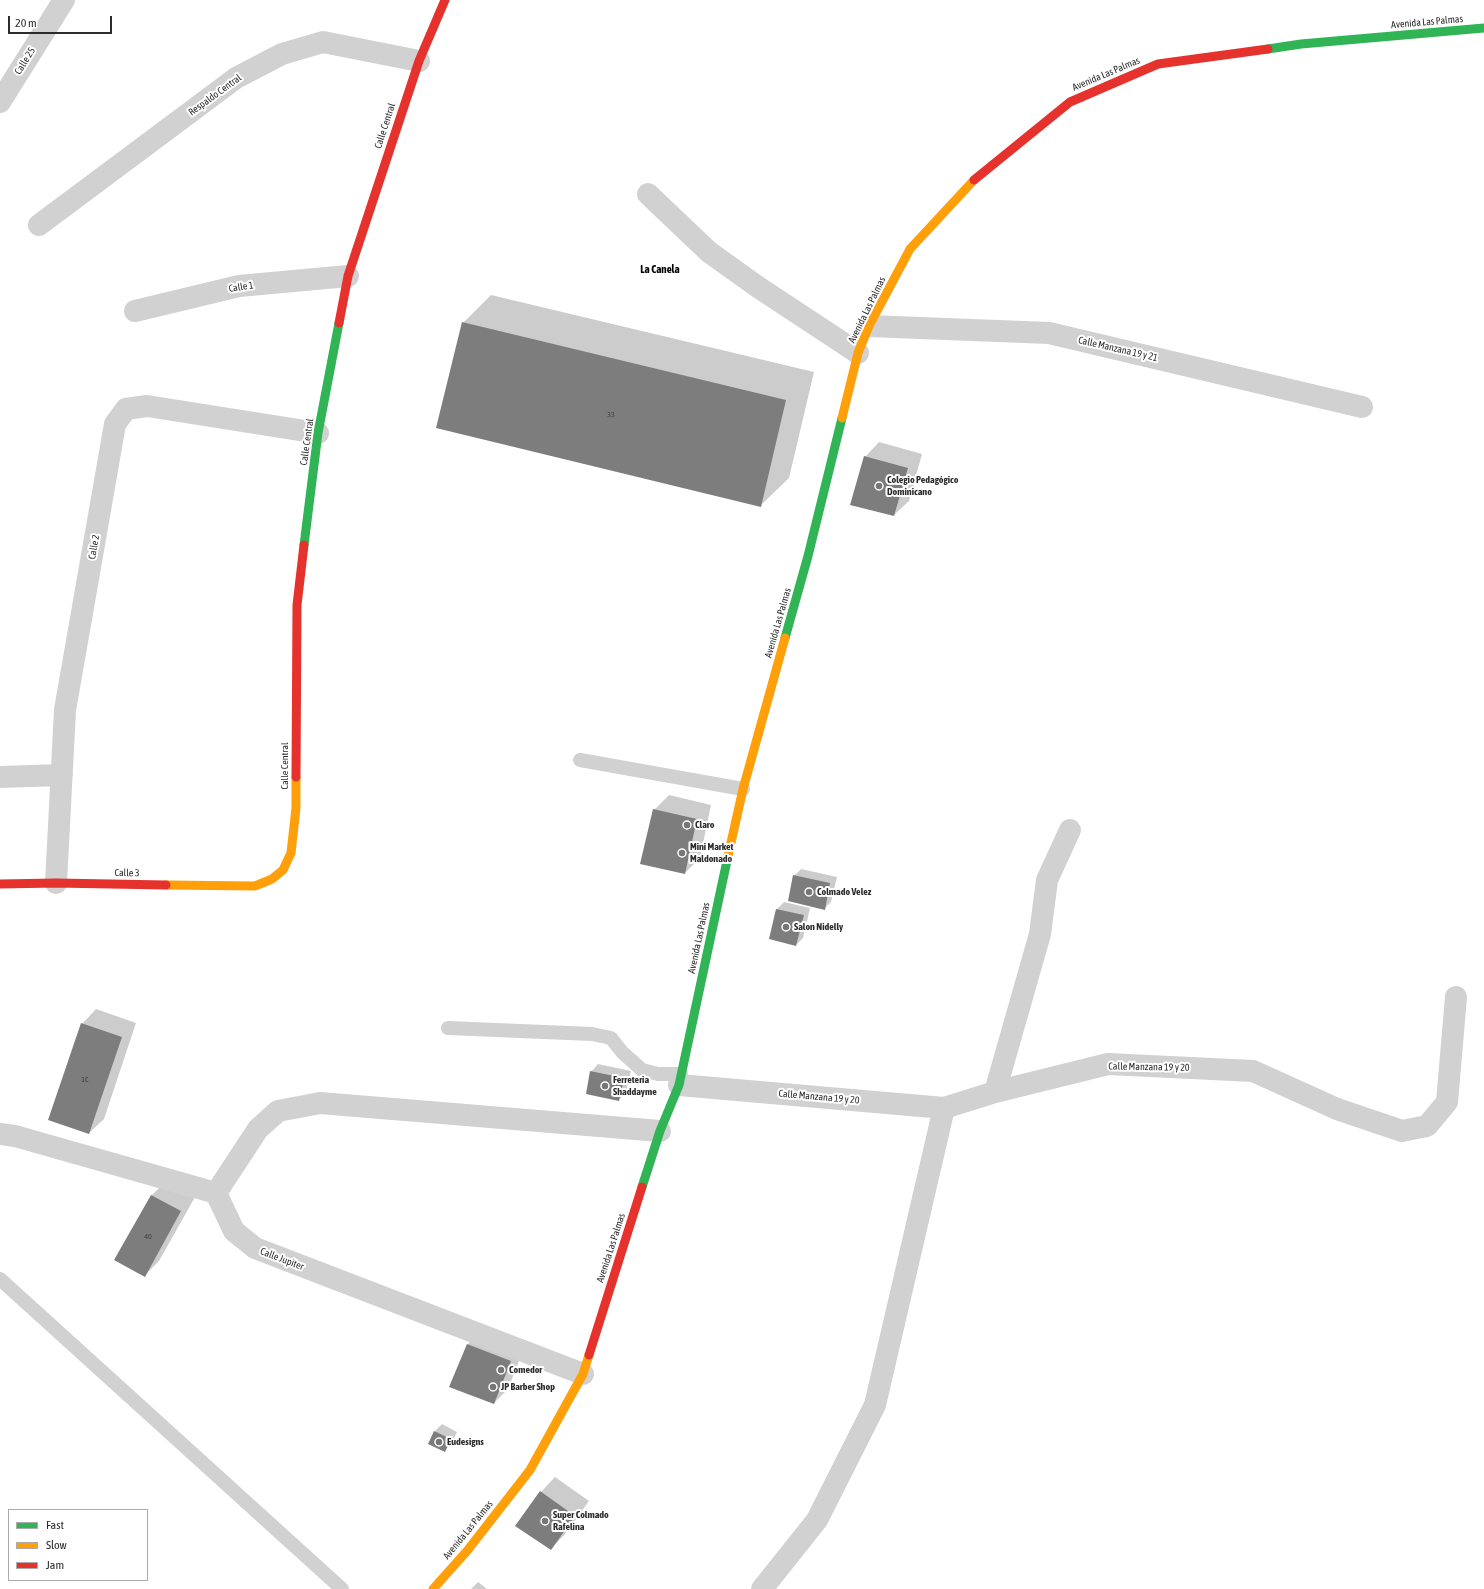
<!DOCTYPE html>
<meta charset="utf-8">
<style>
body{margin:0}
#map{position:relative;width:1484px;height:1589px;overflow:hidden;background:#fff;font-family:"Asap Condensed",sans-serif}
canvas{display:block}
.legend{position:absolute;left:8px;top:1509px;width:140px;height:72px;box-sizing:border-box;background:#fff;border:1px solid #ababab;margin:0;padding:5px 7px;list-style:none;font-size:12px;color:#2c2c2c}
.legend li{display:flex;align-items:center;gap:8px;height:20px}
.legend b{width:20px;border:1px solid #ababab}
.scale{position:absolute;left:8px;top:16px;width:104px;height:18px;box-sizing:border-box;border:2px solid #2c2c2c;border-top:0;padding-left:5px;font-size:12px;line-height:14px;white-space:nowrap;color:#2c2c2c;-webkit-text-stroke:3px #fff;paint-order:stroke}
</style>
<div id="map">
<canvas width="1484" height="1589"></canvas>
<ul class="legend">
<li><b style="height:5px;background:#30b455"></b>Fast</li>
<li><b style="height:5px;background:#ff9f0a"></b>Slow</li>
<li><b style="height:5px;background:#e5322d"></b>Jam</li>
</ul>
<div class="scale">20 m</div>
</div>
<script>
const ctx = document.querySelector('canvas').getContext('2d');
ctx.lineJoin = 'round';
function paint(path, color) { ctx.fillStyle = color; ctx.fill(path, 'evenodd'); }
const shape = rows => new Path2D(rows.map(r => 'M' + r).join(''));
function stroke(path, color, width, dash) { ctx.strokeStyle = color; ctx.lineWidth = width; ctx.lineCap = dash ? 'butt' : 'round'; ctx.setLineDash(dash || []); ctx.stroke(path); }
function label(font, color, halo, rows, align = 'center') {
  ctx.font = font + ' "Asap Condensed",sans-serif'; ctx.lineWidth = 4; ctx.setLineDash([]); ctx.textBaseline = 'middle'; ctx.strokeStyle = halo; ctx.fillStyle = color; for (const [text, x, y, turn = 0] of rows) {
    ctx.save(); ctx.translate(x, y); ctx.rotate((+turn || 0) * Math.PI / 180); ctx.textAlign = isNaN(turn) ? turn : align; if (halo) ctx.strokeText(text, 0, 0); ctx.fillText(text, 0, 0); ctx.restore();
  }
}
paint(shape([
 [491,295,814,372,789,478,760,506,463,323],
 [879,442,922,454,909,501,894,515,865,457],
 [669,795,711,805,700,858,685,873,654,810],
 [801,869,837,877,831,902,824,909,794,876],
 [784,902,810,908,803,938,796,945,770,938,777,909],
 [96,1009,136,1023,104,1119,89,1133,82,1024],
 [598,1064,631,1071,626,1092,619,1100,591,1072],
 [166,1181,195,1197,159,1261,144,1276,116,1259,152,1195],
 [482,1330,525,1346,508,1389,494,1403,468,1344],
 [442,1424,457,1432,451,1444,444,1451,429,1444,435,1431],
 [555,1477,589,1501,565,1534,551,1549,541,1492],
 [478,1582,487,1589,471,1589]
]), '#0003');
paint(shape([
 [462,322,786,400,761,507,436,428],
 [864,456,908,468,894,516,850,505],
 [653,809,697,819,685,874,640,864],
 [793,875,830,883,825,910,788,901],
 [776,909,804,915,796,946,769,939],
 [81,1023,122,1037,89,1134,48,1120],
 [590,1071,624,1078,619,1101,586,1094],
 [151,1195,181,1211,145,1277,114,1260],
 [467,1344,511,1361,494,1404,449,1387],
 [434,1431,451,1439,445,1452,428,1444],
 [540,1491,575,1516,551,1550,515,1526]
]), '#7d7d7d');
stroke(shape([
 [580,760,743,789],
 [448,1028,592,1034,611,1038,622,1052,642,1070,658,1074,681,1074],
 [0,1279,342,1589]
]), '#d1d1d1', 14);
stroke(shape([
 [0,102,64,0],
 [648,194,709,252,758,287,858,353],
 [39,225,236,78,282,54,323,42,419,61],
 [135,311,239,286,348,276],
 [869,326,1049,333,1362,407],
 [0,777,62,775],
 [56,883,65,710,115,424,126,409,147,406,318,433],
 [679,1085,944,1108,995,1092,1108,1064,1253,1071,1337,1109,1402,1131,1427,1126,1447,1102,1456,997],
 [995,1092,1040,934,1047,880,1070,830],
 [0,1134,15,1136,216,1193,234,1231,255,1248,583,1374],
 [216,1193,258,1129,278,1111,320,1103,660,1131],
 [762,1589,817,1520,875,1405,944,1108]
]), '#d1d1d1', 22);
stroke(shape([
 [1268,49,1301,44,1484,28],
 [304,545,318,433,339,323],
 [785,638,808,556,842,418],
 [642,1187,660,1131,679,1085,728,856]
]), '#30b455', 9);
stroke(shape([
 [842,418,858,353,869,326,910,249,974,180],
 [728,856,743,789,785,638],
 [166,885,255,886,272,879,283,870,291,853,296,808,296,777],
 [433,1589,467,1551,530,1470,583,1374,589,1355]
]), '#ff9f0a', 9);
stroke(shape([
 [974,180,1070,102,1158,64,1268,49],
 [339,323,348,276,419,61,445,0],
 [296,777,297,605,304,545],
 [0,884,56,883,166,885],
 [589,1355,642,1187]
]), '#e5322d', 9);
for (const [x, y, r, color] of [
 [879,486,4,"#767676"],
 [687,825,4,"#767676"],
 [682,853,4,"#767676"],
 [809,892,4,"#767676"],
 [786,927,4,"#767676"],
 [605,1086,4,"#767676"],
 [501,1370,4,"#767676"],
 [493,1387,4,"#767676"],
 [439,1442,4,"#767676"],
 [545,1521,4,"#767676"]
]) { const dot = new Path2D(); dot.arc(x, y, r, 0, 2 * Math.PI); ctx.fillStyle = color; ctx.fill(dot); stroke(dot, '#fff', 1.5); }
label('8px', '#404040', null, [
 ["33",611,414],
 ["1C",85,1079],
 ["40",148,1236]
]);
label('10px', '#2c2c2c', '#fff', [
 ["Avenida Las Palmas",1427,22,-5],
 ["Calle 25",25,61,-58],
 ["Avenida Las Palmas",1106,74,-23],
 ["Respaldo Central",215,95,-36],
 ["Calle Central",385,126,-72],
 ["Calle 1",241,287,-9],
 ["Avenida Las Palmas",867,310,-64],
 ["Calle Manzana 19 y 21",1118,349,13],
 ["Calle Central",307,442,-82],
 ["Calle 2",94,547,-80],
 ["Avenida Las Palmas",778,623,-74],
 ["Calle Central",285,766,-90],
 ["Calle 3",127,873,1],
 ["Avenida Las Palmas",699,938,-78],
 ["Calle Manzana 19 y 20",1149,1067,1],
 ["Calle Manzana 19 y 20",819,1097,5],
 ["Avenida Las Palmas",611,1248,-72],
 ["Calle Jupiter",282,1259,21],
 ["Avenida Las Palmas",468,1530,-51]
]);
label('bold 10px', '#2c2c2c', '#fff', [
 ["Colegio Pedagógico",887,480],
 ["Dominicano",887,492],
 ["Claro",695,825],
 ["Mini Market",690,847],
 ["Maldonado",690,859],
 ["Colmado Velez",817,892],
 ["Salon Nidelly",794,927],
 ["Ferreteria",613,1080],
 ["Shaddayme",613,1092],
 ["Comedor",509,1370],
 ["JP Barber Shop",501,1387],
 ["Eudesigns",447,1442],
 ["Super Colmado",553,1515],
 ["Rafelina",553,1527]
], 'left');
label('bold 11px', '#000', '#fff', [
 ["La Canela",660,270]
]);
</script>
